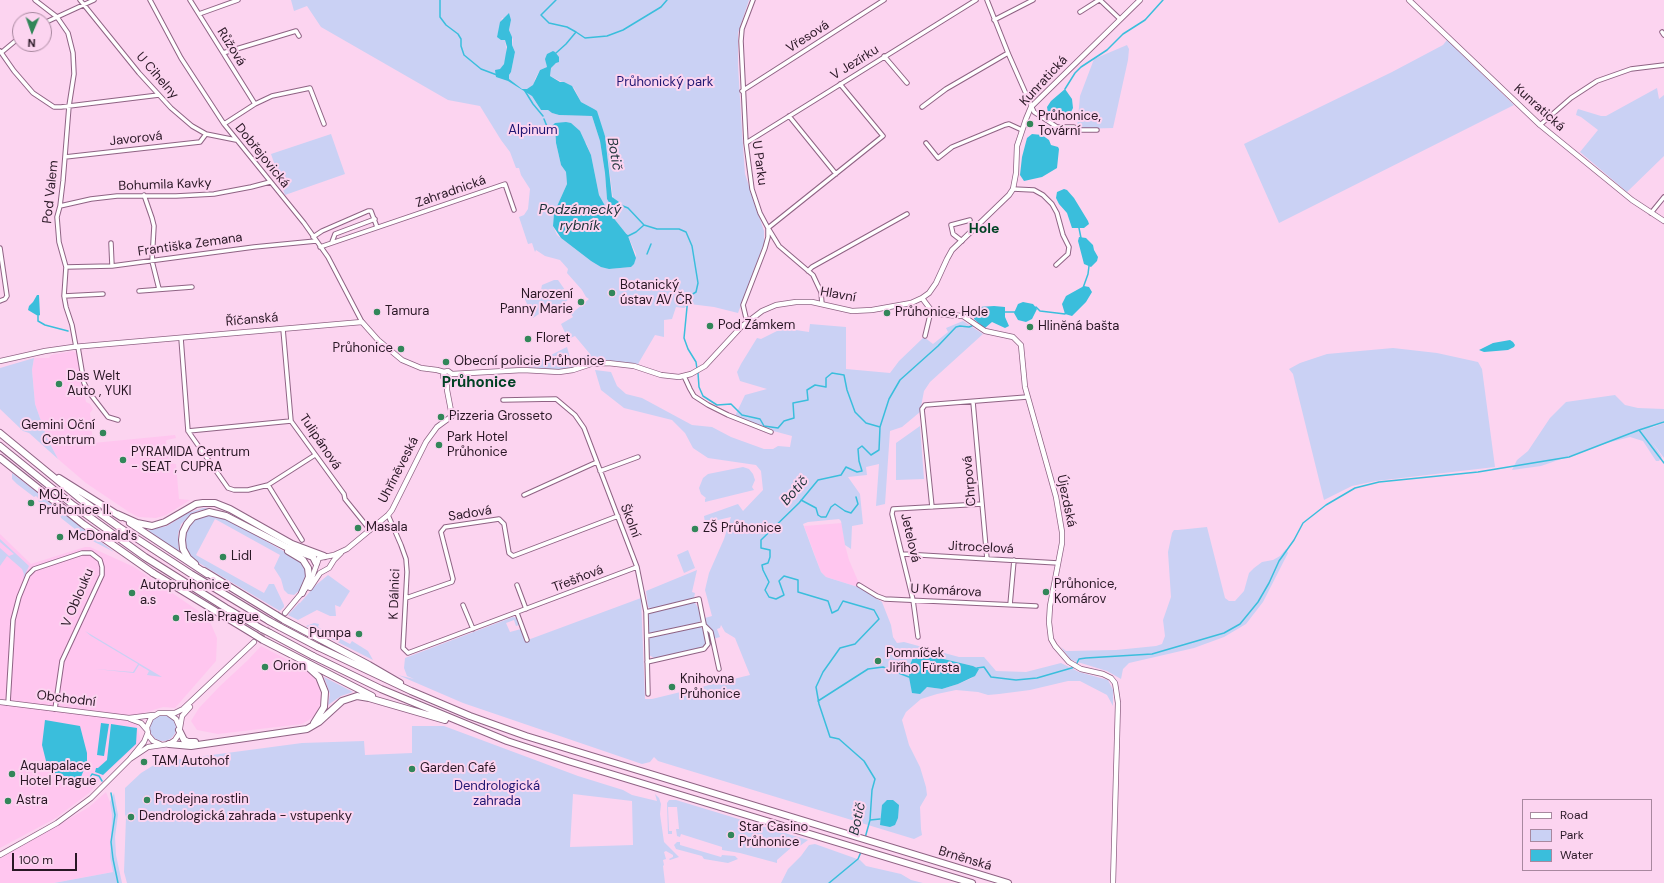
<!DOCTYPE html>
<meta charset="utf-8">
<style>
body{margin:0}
#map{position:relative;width:1664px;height:883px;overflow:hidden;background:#fcd4f0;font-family:"DM Sans",sans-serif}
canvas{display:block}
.legend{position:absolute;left:1522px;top:799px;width:130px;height:72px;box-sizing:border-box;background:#fcd4f0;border:1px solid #a8889f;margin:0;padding:5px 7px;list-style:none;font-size:12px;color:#291725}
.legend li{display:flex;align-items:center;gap:8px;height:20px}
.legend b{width:20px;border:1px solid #a8889f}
.north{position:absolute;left:12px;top:12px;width:40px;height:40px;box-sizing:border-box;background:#fcd4f0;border:1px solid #a8889f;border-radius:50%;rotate:182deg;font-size:11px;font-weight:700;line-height:16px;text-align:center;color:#291725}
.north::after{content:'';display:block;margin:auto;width:14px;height:18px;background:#328659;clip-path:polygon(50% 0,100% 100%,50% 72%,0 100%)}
.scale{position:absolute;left:12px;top:853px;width:65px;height:18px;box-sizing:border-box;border:2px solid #291725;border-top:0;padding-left:5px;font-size:12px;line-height:14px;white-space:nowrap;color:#291725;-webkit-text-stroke:3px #fcd4f0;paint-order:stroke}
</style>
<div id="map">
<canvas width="1664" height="883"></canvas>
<ul class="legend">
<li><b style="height:5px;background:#fff"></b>Road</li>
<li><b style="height:11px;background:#cad1f4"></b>Park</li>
<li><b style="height:11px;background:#3abedc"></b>Water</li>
</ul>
<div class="north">N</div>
<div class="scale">100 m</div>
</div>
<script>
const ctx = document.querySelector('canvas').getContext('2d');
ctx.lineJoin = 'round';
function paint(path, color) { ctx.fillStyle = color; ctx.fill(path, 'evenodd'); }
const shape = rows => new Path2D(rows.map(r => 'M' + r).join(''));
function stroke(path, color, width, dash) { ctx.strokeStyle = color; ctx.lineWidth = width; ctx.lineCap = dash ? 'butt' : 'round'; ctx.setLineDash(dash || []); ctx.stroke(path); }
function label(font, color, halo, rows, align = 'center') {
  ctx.font = font + ' "DM Sans",sans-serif'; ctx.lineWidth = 4; ctx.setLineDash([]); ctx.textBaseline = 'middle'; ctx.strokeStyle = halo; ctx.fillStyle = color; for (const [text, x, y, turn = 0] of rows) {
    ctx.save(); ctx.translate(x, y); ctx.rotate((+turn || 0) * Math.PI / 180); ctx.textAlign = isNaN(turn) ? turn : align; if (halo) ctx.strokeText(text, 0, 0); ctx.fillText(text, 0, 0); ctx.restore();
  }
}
paint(shape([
 [73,351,77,354,86,402,90,404,93,409,90,413,93,443,175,435,176,438,167,440,166,441,169,463,176,464,179,499,190,500,166,515,156,518,138,517,129,512,86,483,58,459,47,438,35,404,32,370,34,358,49,358,51,355],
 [842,523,845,545,849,560,861,588,826,577,821,572,804,526],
 [0,534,31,564,85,547,90,547,134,567,200,612,211,624,217,638,216,661,175,708,163,707,144,713,137,726,141,741,104,775,89,793,56,818,0,848],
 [261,646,305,669,314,678,318,683,321,696,321,702,316,714,312,718,302,724,218,734,197,730,191,721,199,708,220,686,248,660],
 [106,792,110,802,112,815,110,857,113,872,54,883,0,883,0,859,89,807]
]), '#ffc6ef');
paint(shape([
 [291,0,749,0,738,33,738,65,742,132,745,174,764,231,764,243,738,313,714,307,690,304,684,308,676,307,672,319,664,320,664,337,655,335,638,364,605,360,590,361,574,368,557,370,527,367,567,347,570,358,572,361,590,354,575,336,568,339,561,324,573,317,571,314,589,299,586,297,582,290,567,273,568,269,560,260,545,256,536,250,535,252,532,243,528,244,519,217,524,215,528,209,530,189,521,175,519,168,516,168,510,152,501,140,480,106,448,100,321,27,307,6,294,11],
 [502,18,511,20,509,30,513,40,512,45,515,52,511,72,509,75,509,79,496,75,504,64,507,56,505,39,497,37],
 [546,63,556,63,551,68,550,76,574,88,581,102,594,109,605,136,613,199,607,199,605,173,600,141,592,116,559,115,552,113,548,110,541,110,532,96,535,79,540,70,547,67],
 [554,128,586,143,591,155,599,195,608,211,628,236,636,254,635,261,631,267,609,269,591,261,557,235,553,226,554,213,567,184,566,172,561,165,556,143],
 [1447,40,1514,105,1279,223,1244,144,1392,72,1443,45],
 [1127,45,1129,49,1128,60,1113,128,1077,129,1080,96,1094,59],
 [1657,88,1659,99,1664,95,1664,156,1627,192,1580,152,1598,130,1581,117,1576,115,1577,111,1578,109,1601,116,1606,116],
 [331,134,345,174,285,195,271,154],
 [554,280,558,280,570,297,569,299,555,310,548,308,533,318,524,297,541,290,542,285],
 [963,321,983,334,930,382,924,391,920,412,902,427,890,431,885,504,876,506,879,464,866,467,867,475,848,477,860,494,863,524,852,526,851,549,845,545,841,521,839,519,808,522,803,524,814,554,821,572,826,577,861,588,882,602,891,625,893,637,897,643,904,642,959,657,984,657,996,671,1026,672,1061,663,1079,672,1108,680,1113,690,1113,706,1107,695,1080,681,1068,681,1030,690,999,694,988,695,978,692,956,690,937,694,921,699,906,712,902,720,909,745,920,767,926,787,927,795,920,807,921,829,922,835,914,839,671,765,658,761,654,757,650,762,642,764,463,703,398,675,414,679,407,676,404,668,405,658,513,617,517,618,519,625,516,626,514,620,506,623,510,632,521,629,525,641,641,598,645,699,652,699,750,675,735,638,725,632,721,625,720,628,717,629,720,637,713,639,711,630,705,623,705,618,712,616,705,590,709,573,724,539,731,517,705,523,704,516,738,504,743,511,763,490,761,471,756,465,708,458,693,448,685,433,672,420,624,408,601,390,595,370,611,372,617,386,626,394,642,398,692,425,712,427,731,437,764,449,773,449,778,446,790,447,792,436,766,429,735,416,745,395,767,389,740,381,737,372,741,364,757,338,761,339,777,331,789,329,809,332,810,324,846,327,846,369,890,373,899,361,924,337,933,344,948,332,946,328],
 [927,655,973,666,978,669,972,678,958,684,942,689,927,687],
 [1393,348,1437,353,1478,362,1482,369,1495,467,1376,481,1352,486,1324,500,1293,374,1289,369,1300,363,1327,354],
 [34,358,32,370,35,404,47,438,58,459,29,433,23,431,0,409,0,368],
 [1615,395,1625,405,1638,408,1664,409,1664,421,1648,429,1664,423,1664,458,1652,442,1662,457,1659,461,1656,461,1643,441,1630,437,1607,443,1541,466,1512,470,1517,460,1528,451,1550,418,1566,402],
 [920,426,924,479,896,480,896,443],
 [743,467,749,469,753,474,755,480,752,487,754,490,705,502,705,499,706,498,701,494,699,488,703,478,708,474],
 [12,473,75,522,114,552,85,537,61,518,60,514,53,509,48,508,38,501,39,499,36,496,34,497,17,484,12,479],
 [203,508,210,508,198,511,192,514,181,524,178,534,179,552,148,532,149,530,167,526,188,513],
 [206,514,223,518,234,523,299,560,306,568,306,577,300,590,294,595,288,594,284,590,281,579,274,568,280,555,215,519,196,555,264,593,269,584,274,584,284,605,284,607,280,611,199,563,194,560,188,551,187,552,184,543,185,533,193,519],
 [1207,527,1225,598,1229,601,1235,601,1244,591,1249,573,1254,568,1262,562,1273,560,1280,556,1286,549,1288,553,1263,602,1246,624,1224,637,1194,648,1129,663,1123,669,1121,679,1107,671,1071,660,1061,647,1066,651,1071,651,1116,650,1156,646,1162,644,1165,636,1163,620,1171,597,1168,552,1172,533,1174,530,1178,530],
 [0,539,29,566,23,579,24,574,22,569,7,556,0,566,0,548,9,556,14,554,0,542],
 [688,550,695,568,684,573,677,555],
 [697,570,692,592,695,593,694,598,652,609,648,607,646,591],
 [328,575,350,591,340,607,335,605,336,616,330,616,317,610,298,620,288,615,299,603,300,603,316,585],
 [689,603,695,603,699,609,701,619,699,623,652,634,648,631,648,613],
 [314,623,319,624,318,627,350,644,352,641,368,651,373,660,306,626],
 [698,626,701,627,703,630,706,642,703,648,656,659,649,655,648,637],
 [85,631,162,677,147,675,149,671,139,665,134,673,95,669,133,672,138,664,91,636],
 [324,677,353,692,341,696,328,705,330,694],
 '150 728a13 13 0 1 1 26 0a13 13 0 1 1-26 0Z',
 [412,726,444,726,578,776,623,790,632,795,657,801,655,794,659,798,661,804,660,814,664,842,679,857,670,860,669,859,673,857,673,855,666,851,664,852,666,859,663,860,664,865,663,866,665,883,127,883,124,872,126,817,125,814,125,788,141,773,154,765,174,760,302,743,364,741,365,755,412,753],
 [573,794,632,801,633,845,570,847],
 [114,793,118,815,115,837,116,855,122,883,54,883,113,872,110,857,112,815,110,802],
 [669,800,676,800,808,840,797,848,793,846,777,860,777,863,740,853,722,850,722,847,681,834,680,837,677,836,676,829,679,829,677,807,668,807,669,831,672,831,672,834,668,834,667,803],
 [677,842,680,842,680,845,721,857,722,855,735,856,738,859,728,863,704,859,702,856,676,849,674,845],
 [815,844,860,860,866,866,901,874,911,880,923,883,781,883,788,869,801,856,809,845]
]), '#cad1f4');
paint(shape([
 [509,13,511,20,509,30,512,37,512,45,515,52,511,72,509,75,509,79,522,89,527,89,533,85,540,70,547,67,545,59,547,54,553,51,555,52,559,57,559,62,556,63,551,68,550,76,560,82,564,82,572,86,581,102,594,109,597,111,605,136,612,197,619,202,618,209,612,207,607,199,605,173,600,141,592,116,559,115,552,113,548,110,541,110,532,96,508,81,496,77,495,70,500,69,504,64,507,47,505,40,501,40,497,37,500,22],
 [1065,89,1072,99,1073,108,1070,114,1063,120,1049,118,1047,107,1051,101],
 [566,122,571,123,580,131,591,155,599,195,608,211,628,236,636,258,634,264,631,267,609,269,601,267,591,261,561,238,553,226,554,213,567,184,566,172,561,165,556,143,555,129,552,126,555,123],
 [1032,134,1042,135,1049,140,1051,145,1058,147,1059,149,1057,168,1042,177,1024,181,1020,175,1022,157,1027,138],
 [1064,189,1067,190,1074,198,1088,221,1089,224,1084,228,1072,228,1067,213,1059,204,1056,198,1057,192],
 [1079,237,1086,238,1093,245,1094,250,1098,257,1097,261,1091,267,1084,264,1078,241],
 [1084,286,1089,287,1092,292,1086,302,1072,316,1065,314,1062,304,1066,296],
 [37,295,39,295,40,315,38,316,28,310,29,306,33,302],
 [1023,302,1033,304,1037,309,1032,319,1026,322,1018,320,1014,313,1018,304],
 [994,306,1005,307,1005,317,1009,326,1005,328,992,322,985,328,983,327,974,319,976,309,979,307],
 [1510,340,1513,342,1515,345,1514,347,1508,350,1484,352,1479,350,1493,343],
 [914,655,927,655,973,666,979,669,975,676,958,684,942,689,927,687,920,694,912,693,909,677,910,665],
 [45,720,80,726,87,753,87,762,81,777,88,781,87,783,64,780,48,769,42,745],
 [101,723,109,724,104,756,97,755],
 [111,724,137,728,136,744,103,775,95,772,96,768,98,768,107,760],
 [887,800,893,800,899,805,898,818,895,825,890,827,880,825,882,805]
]), '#3abedc');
stroke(shape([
 [440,0,440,17,446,25,458,34,461,39,461,46,464,55,481,69,497,75],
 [556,0,541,15,549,23,567,27,576,32,566,44,556,53],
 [576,32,585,38,607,36,623,30,661,7,667,0],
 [1065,89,1075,73,1081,67,1107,50,1123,34,1145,20,1163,0],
 [525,91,533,104,543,116],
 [544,119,548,129],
 [1042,136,1045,127],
 [618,204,628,208,644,225,657,229,679,229,686,232,692,246,698,283,696,292,688,297,684,338,688,349,696,362,697,369],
 [1079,228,1081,238],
 [626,235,628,236,636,232,644,225],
 [647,254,651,244],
 [1083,288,1088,274,1089,266],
 [1035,308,1036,307,1040,311,1065,314,1066,312],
 [1003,312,1016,312],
 [38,316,38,321,45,325,68,331],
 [698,373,699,387,703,396,717,405,731,404,742,415,760,419,764,426,778,428,784,421,794,418,793,403,808,400,807,390,815,385,826,387,826,378,832,373,844,375,847,390,855,412,866,423,880,427,879,450,871,455,862,446,858,449,859,461,862,471,857,472,846,467,841,475,818,480,799,503,761,540,761,548,770,550,770,557,768,563,762,565,763,570,769,582,765,590,769,597,776,599,784,595,779,581,784,576,798,580,798,592,828,601,832,613,838,610,843,601,874,610,879,619,855,644,840,648,823,672,816,687,819,704,830,737,839,739,864,761,875,779,872,790,870,820,865,838],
 [880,427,889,399,900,380,938,346,956,327,960,326,969,327,974,325],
 [1639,430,1664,463],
 [801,500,816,508,818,515,821,517,826,517,831,507,835,504,845,511,851,513,858,504,856,497],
 [977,668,984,667,991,677,1016,680,1037,678,1075,667,1079,659,1086,658,1152,654,1224,633,1240,624,1258,602,1269,583,1279,561,1294,540,1303,523,1326,505,1355,488,1379,482,1478,472,1569,457,1639,430,1664,422],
 [818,701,868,669,883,667,909,677],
 [88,781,92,774,99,776,102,781],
 [111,793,115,815,111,842,113,859,118,883],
 [870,820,880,819],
 [829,883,858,859,861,852]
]), '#3abedc', 1.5);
stroke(shape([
 [257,640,285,613]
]), '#d2aec7', 4.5, [4.5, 2]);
const minor = shape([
 [35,0,57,17,68,33,73,53,74,74,69,106,63,181,60,206,57,217,59,242,66,267,64,296,66,307,72,325,76,347],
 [80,0,139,73,171,108,192,126,206,134,236,140],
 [150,0,181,58,224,124,304,223,328,257,362,322],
 [190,0,255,104],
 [753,0,742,29,741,41,746,143,752,189,760,213,768,228,779,246,813,275,821,292,822,304],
 [987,0,1008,53,1034,112,1057,127,1074,127,1078,130,1097,130],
 [1100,0,1120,19],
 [1080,12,1099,0],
 [199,14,238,0],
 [994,20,1033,0],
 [44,23,94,0],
 [1662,32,1664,35],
 [0,51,14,71,33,93,54,107,61,107,159,95],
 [2,52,20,37],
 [223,53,296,31,299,36],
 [884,56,907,83],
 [742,91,884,0],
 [922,107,946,89,1008,53],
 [789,116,836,174],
 [224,124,255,104,272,96,310,88,324,124],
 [1540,125,1571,98,1597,81,1631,69,1664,65],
 [746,143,976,0],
 [926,143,938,158,952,147,1005,125,1009,124,1022,130],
 [65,157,200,142,206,134],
 [1013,189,1034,190,1043,195,1052,204,1057,213,1063,235,1069,247,1068,254,1056,265],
 [144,195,152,218,154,226,152,261,159,289],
 [60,206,91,199,117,196,176,196,214,194,251,187,270,182],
 [1651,213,1664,197],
 [768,228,883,136,840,84],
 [313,237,322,231,368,211,371,211,377,227],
 [962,241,953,234,951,225,970,220],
 [332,242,335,234,375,219],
 [111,243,112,266],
 [320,247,505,184,514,210],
 [0,248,7,296,5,299,0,301],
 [66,267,112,266,254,247,316,241],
 [808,271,812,267,907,214],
 [139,291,192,287],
 [64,296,103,294],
 [747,322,743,305,765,248,768,237,768,229],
 [283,329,291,421,344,494,345,499,370,530],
 [925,336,931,311],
 [181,338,188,431,228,488,234,490,248,490,268,485,315,455],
 [78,347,84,383,88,391,108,417,118,420],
 [684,376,690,389,694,396,708,405,728,415,771,432],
 [503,400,556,399,575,415,584,428,637,567,646,612,648,694],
 [973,402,987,559],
 [188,431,291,421],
 [600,471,638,457],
 [268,485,302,540],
 [524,495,597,462],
 [932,507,922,409,925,405,1027,397],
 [388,515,401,545,406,559,407,572,403,648,408,653,637,567],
 [903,554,1058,563],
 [517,585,526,609],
 [859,585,877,596,885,599,1036,606],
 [406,598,452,582,453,579,442,536,441,532,445,527,499,519,504,524,509,553,513,556,618,516],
 [463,605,473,629],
 [1010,605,1014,560],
 [646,612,699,599,708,644,704,649,647,662],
 [517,613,527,640],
 [704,625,711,632,719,669],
 [647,636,703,624],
 [918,637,913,600,892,514,893,509,982,504],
 [8,703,13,620,19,597,28,575,34,569,82,553,91,553,100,560,102,567,102,575,62,661,55,709]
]);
const tertiary = shape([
 [1409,0,1540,125,1632,200,1664,221],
 [922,298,934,314,963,316,985,331,1013,337,1021,345,1025,387,1056,497,1062,532,1062,543,1050,606,1049,622,1051,639,1055,646,1069,662,1081,669,1103,674,1111,678,1115,683,1116,689,1118,703,1113,883],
 [0,361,45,351,73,347,362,322,378,340,402,360,421,368,437,370,444,372],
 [444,372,448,371,452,374,523,370,559,372,573,370,591,364,608,363,634,366,661,375,679,377,691,374,705,366,741,327,762,311,776,305,796,302,812,302,852,311,872,310,911,303,922,298,929,293,936,283,947,259,952,250,1009,195,1013,189,1016,173,1017,146,1026,119,1031,107,1140,0],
 [310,588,320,573,329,568,334,560,341,553],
 [285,613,310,583,319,558,334,555,347,549,388,515,392,510,426,442,437,427,452,416,447,390,447,381,443,377,444,372],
 [0,702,129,718,153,715],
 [169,714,176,719,179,726],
 [130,719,141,723,147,730],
 [160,744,153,741,148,735,147,727,151,718,159,713,175,713,183,709,254,642],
 [130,759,148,747,169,744,175,740,179,734,182,716,190,707],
 [0,855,57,823,91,798,130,759,144,742,148,732]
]);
const trunk = shape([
 [288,551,303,560,308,568,309,577,302,593],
 [195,564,188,558,183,549,182,540,183,532,187,524,193,517,209,512,226,516,286,547,313,557,316,563],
 [204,571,276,615],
 [153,573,255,635],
 [284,620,369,665,400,683],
 [263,640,372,696],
 [318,647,411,691,470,716,526,736,1008,883],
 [313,656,381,689,507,741,568,761,972,883],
 [308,667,319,677,325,692,324,707,314,723],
 [179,730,184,740,188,742,195,742],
 [169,744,191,746,307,729,319,722,342,701,357,696,369,698,445,720]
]);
const motorway = shape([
 [0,433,79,498,119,527,191,574,269,621],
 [0,446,73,505,145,557,226,608,262,629],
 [0,458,83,524,153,573],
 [59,478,121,517],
 [117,514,137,523,152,526,165,522,196,504,203,503,215,503,230,509,292,544,324,556],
 [130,523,207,574],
 [280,627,318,647],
 [270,633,313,656]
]);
stroke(minor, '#8f6384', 5.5);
stroke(tertiary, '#8f6384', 6);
stroke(trunk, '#8f6384', 8);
stroke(motorway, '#8f6384', 8);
stroke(minor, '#fff', 3.5);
stroke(tertiary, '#fff', 4.5);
stroke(trunk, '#fff', 6);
stroke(motorway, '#fff', 6);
const trunkBridge = shape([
 [276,615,284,620],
 [255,635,263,640]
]);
const motorwayBridge = shape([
 [269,621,280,627],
 [262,629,270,633]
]);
stroke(trunkBridge, '#8f6384', 8, []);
stroke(motorwayBridge, '#8f6384', 8, []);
stroke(trunkBridge, '#fff', 6);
stroke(motorwayBridge, '#fff', 6);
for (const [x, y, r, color] of [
 [1030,124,4,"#328659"],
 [612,293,4,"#328659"],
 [581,302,4,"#328659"],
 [377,312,4,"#328659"],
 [887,313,4,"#328659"],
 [710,326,4,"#328659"],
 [1030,327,4,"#328659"],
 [528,339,4,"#328659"],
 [401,349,4,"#328659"],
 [446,362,4,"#328659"],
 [59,384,4,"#328659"],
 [441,417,4,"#328659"],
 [103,433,4,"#328659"],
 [439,445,4,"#328659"],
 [123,460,4,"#328659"],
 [31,503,4,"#328659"],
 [358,528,4,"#328659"],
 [695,529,4,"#328659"],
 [60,537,4,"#328659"],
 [223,557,4,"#328659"],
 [1046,592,4,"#328659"],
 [132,593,4,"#328659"],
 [176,618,4,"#328659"],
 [359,634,4,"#328659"],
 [878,661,4,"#328659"],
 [265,667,4,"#328659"],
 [672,687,4,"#328659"],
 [144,762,4,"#328659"],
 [412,769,4,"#328659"],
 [12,774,4,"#328659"],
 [147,800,4,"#328659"],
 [8,801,4,"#328659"],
 [131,817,4,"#328659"],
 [731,835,4,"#328659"]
]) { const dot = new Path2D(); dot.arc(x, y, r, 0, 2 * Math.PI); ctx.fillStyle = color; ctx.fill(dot); stroke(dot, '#fcd4f0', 1.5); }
label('13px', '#291725', '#fcd4f0', [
 ["Vřesová",808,37,-33],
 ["Růžová",231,47,58],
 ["V Jezírku",855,63,-32],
 ["U Cihelny",157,76,49],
 ["Kunratická",1044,81,-47],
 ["Kunratická",1539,108,42],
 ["Javorová",136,139,-6],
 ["Dobřejovická",262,156,51],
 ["U Parku",759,163,82],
 ["Bohumila Kavky",165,185,-2],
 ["Pod Valem",51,192,-84],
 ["Zahradnická",451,192,-19],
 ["Františka Zemana",190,245,-8],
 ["Hlavní",838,295,10],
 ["Říčanská",252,320,-5],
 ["Tulipánová",320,442,56],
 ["Uhříněveská",399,470,-63],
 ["Chrpová",970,481,-95],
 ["Újezdská",1066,501,78],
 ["Sadová",470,514,-9],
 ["Školní",630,521,69],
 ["Jetelová",910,538,77],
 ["Jitrocelová",981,548,3],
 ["Třešňová",578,579,-21],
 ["U Komárova",946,591,3],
 ["K Dálnici",395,594,-88],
 ["V Oblouku",78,598,-67],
 ["Obchodní",66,699,7],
 ["Brněnská",965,859,17]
]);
label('13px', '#1f1571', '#fcd4f0', [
 ["Průhonický park",665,83],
 ["Alpinum",533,131],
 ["Dendrologická",497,787],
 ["zahrada",497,802]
]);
label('13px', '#291725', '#fcd4f0', [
 ["Průhonice,",1038,117],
 ["Tovární",1038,132],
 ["Botanický",620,286],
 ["ústav AV ČR",620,301],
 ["Narození",573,295,"right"],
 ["Panny Marie",573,310,"right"],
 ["Tamura",385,312],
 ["Průhonice, Hole",895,313],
 ["Pod Zámkem",718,326],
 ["Hliněná bašta",1038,327],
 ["Floret",536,339],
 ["Průhonice",393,349,"right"],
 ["Obecní policie Průhonice",454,362],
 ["Das Welt",67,377],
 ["Auto , YUKI",67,392],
 ["Pizzeria Grosseto",449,417],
 ["Gemini Oční",95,426,"right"],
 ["Centrum",95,441,"right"],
 ["Park Hotel",447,438],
 ["Průhonice",447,453],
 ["PYRAMIDA Centrum",131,453],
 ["- SEAT , CUPRA",131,468],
 ["MOL,",39,496],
 ["Průhonice II.",39,511],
 ["Masala",366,528],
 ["ZŠ Průhonice",703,529],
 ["McDonald's",68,537],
 ["Lidl",231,557],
 ["Průhonice,",1054,585],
 ["Komárov",1054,600],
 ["Autopruhonice",140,586],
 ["a.s",140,601],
 ["Tesla Prague",184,618],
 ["Pumpa",351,634,"right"],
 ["Pomníček",886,654],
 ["Jiřího Fürsta",886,669],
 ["Orion",273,667],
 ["Knihovna",680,680],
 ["Průhonice",680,695],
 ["TAM Autohof",152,762],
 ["Aquapalace",20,767],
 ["Hotel Prague",20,782],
 ["Garden Café",420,769],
 ["Prodejna rostlin",155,800],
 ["Astra",16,801],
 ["Dendrologická zahrada - vstupenky",139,817],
 ["Star Casino",739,828],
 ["Průhonice",739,843]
], 'left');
label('italic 14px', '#1c3238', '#fcd4f0', [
 ["Botič",614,154,80],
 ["Podzámecký",580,210],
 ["rybník",580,226],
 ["Botič",795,491,-49],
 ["Botič",858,819,-78]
]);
label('bold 14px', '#004224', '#fcd4f0', [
 ["Hole",984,229]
]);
label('bold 15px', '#004224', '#fcd4f0', [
 ["Průhonice",479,383]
]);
</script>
